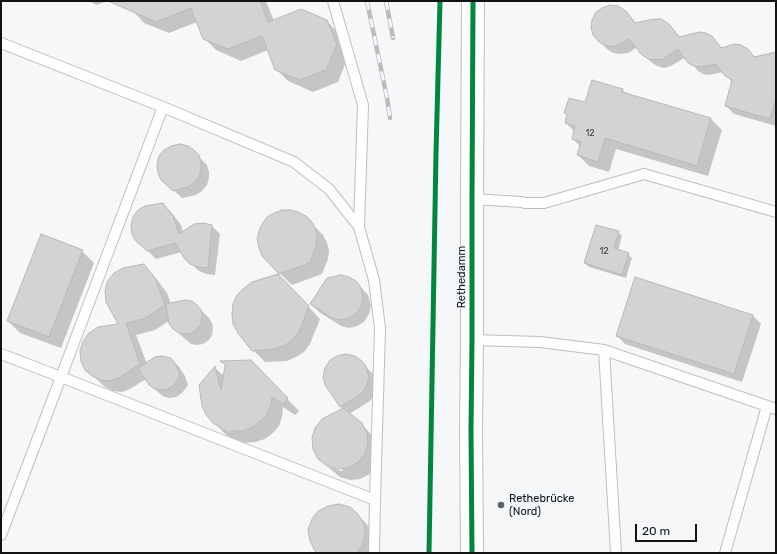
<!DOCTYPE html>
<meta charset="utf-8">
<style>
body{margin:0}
#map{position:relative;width:777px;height:554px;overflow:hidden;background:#f5f7f9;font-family:Rubik,sans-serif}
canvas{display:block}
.frame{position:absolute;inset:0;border:2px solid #111213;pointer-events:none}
.scale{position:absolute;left:635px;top:524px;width:62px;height:18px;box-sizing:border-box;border:2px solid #111213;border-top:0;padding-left:5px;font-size:12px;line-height:14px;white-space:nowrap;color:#111213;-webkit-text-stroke:3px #f3f7fb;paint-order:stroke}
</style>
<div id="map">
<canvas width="777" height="554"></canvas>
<div class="frame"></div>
<div class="scale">20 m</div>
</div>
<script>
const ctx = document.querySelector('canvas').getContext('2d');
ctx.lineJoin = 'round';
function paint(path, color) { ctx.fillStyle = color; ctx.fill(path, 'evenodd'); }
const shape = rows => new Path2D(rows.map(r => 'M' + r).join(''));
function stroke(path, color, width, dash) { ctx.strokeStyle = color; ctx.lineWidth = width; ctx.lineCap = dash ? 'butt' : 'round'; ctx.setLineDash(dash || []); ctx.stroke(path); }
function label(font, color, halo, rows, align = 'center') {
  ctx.font = font + ' Rubik,sans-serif'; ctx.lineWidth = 3; ctx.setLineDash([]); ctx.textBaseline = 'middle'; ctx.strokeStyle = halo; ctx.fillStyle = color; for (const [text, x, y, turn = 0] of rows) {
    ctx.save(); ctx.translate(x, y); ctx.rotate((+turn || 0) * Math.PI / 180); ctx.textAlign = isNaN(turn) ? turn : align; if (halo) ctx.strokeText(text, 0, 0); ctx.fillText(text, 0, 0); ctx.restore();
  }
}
paint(shape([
 [88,1,107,1,97,5],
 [128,1,266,1,274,21,326,20,338,33,348,57,338,82,313,92,288,81,276,69,268,50,241,61,216,50,204,38,197,22,169,33,144,23,132,10],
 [625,11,637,24,669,24,681,38,712,37,723,49,747,49,756,58,776,55,776,126,734,114,726,106,732,82,723,72,709,75,703,74,698,71,686,57,671,66,664,68,657,66,651,62,637,47,628,53,620,54,613,53,607,49,598,40],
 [622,90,627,94,711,119,722,130,708,176,616,149,609,172,589,166,578,155,580,146,573,139,575,132,566,123,568,116,565,113,586,104],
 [193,151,207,165,209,172,209,178,207,185,202,191,196,195,182,198,171,188],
 [163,204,171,212,181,225,183,232,212,226,220,234,215,275,206,274,199,271,185,258,182,252,156,259,145,248],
 [305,217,323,235,327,243,329,250,328,259,322,274,292,285,279,273],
 [618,232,622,236,618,251,628,254,632,258,626,278,589,267,585,263],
 [82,251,94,263,61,348,20,333,8,321],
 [144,265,155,277,167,293,171,304,197,306,209,318,212,323,213,327,212,335,209,340,203,344,197,345,191,344,186,340,174,329,169,321,155,330,136,335,147,364,171,358,179,367,185,376,188,385,182,393,176,397,170,398,164,397,159,393,150,384,146,379,130,389,122,392,113,391,105,387,86,369,119,325],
 [356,282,368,295,371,306,369,314,364,322,357,326,349,328,341,326,319,312,311,304],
 [290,287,320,319,310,344,304,352,296,357,287,361,265,362,253,350],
 [753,316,761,324,742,382,625,344,617,336],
 [222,362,262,373,299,411,295,415,283,407,282,417,279,426,273,433,265,439,255,442,243,443,243,445,226,435,214,422,215,368,224,376,226,366],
 [361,362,374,375,375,394,370,401,349,414,361,424,373,436,376,466,370,474,360,479,350,480,340,477,328,467,342,471,343,469,327,464,343,409,341,407],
 [358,515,370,528,375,553,318,553]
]), '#0003');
const building = shape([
 [108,1,260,1,268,22,301,9,327,20,337,45,326,70,300,80,275,70,262,36,228,49,203,39,191,8,156,22,108,1],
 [610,5,618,6,626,11,635,23,654,19,661,19,669,24,679,37,699,32,706,33,712,36,721,48,735,44,741,45,748,49,754,57,776,52,776,98,770,119,725,106,732,80,724,75,716,64,700,67,694,66,688,63,678,49,663,59,655,60,648,59,641,54,629,39,619,45,612,47,604,45,598,41,593,35,591,27,592,20,596,12,602,8,610,5],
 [592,80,623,89,622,92,711,118,697,166,605,138,598,162,577,155,581,142,572,139,575,126,565,123,567,114,564,113,569,98,585,102,592,80],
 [180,144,188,146,194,150,199,155,201,163,201,170,199,177,194,183,188,187,173,191,161,180,158,173,157,165,159,156,164,150,171,146,180,144],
 [163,203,173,216,179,234,194,224,203,223,212,225,208,268,197,267,190,264,184,258,176,243,147,251,135,240,132,234,131,225,133,217,138,210,145,206,163,203],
 [282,210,291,210,298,212,306,216,312,222,316,230,317,238,316,246,310,263,279,274,262,256,259,248,257,239,259,231,262,224,267,217,274,213,282,210],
 [596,225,619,231,614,248,629,253,622,275,584,263,596,225],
 [41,234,83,250,49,337,7,321,41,234],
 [144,264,156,280,165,305,144,319,126,323,140,364,119,378,110,381,101,380,92,376,85,370,81,361,80,351,83,341,89,333,98,327,118,324,106,302,105,292,107,282,114,273,123,268,144,264],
 [278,274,309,306,299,332,292,340,284,346,274,349,252,351,238,333,233,324,232,314,233,304,237,295,244,288,252,282,278,274],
 [341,275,349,277,356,281,360,286,363,297,361,306,356,314,349,318,341,320,332,318,310,304,327,278,341,275],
 [635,277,753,315,734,374,616,336,635,277],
 [185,300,192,301,197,305,201,310,202,315,201,324,197,329,192,333,185,334,179,333,173,329,169,324,166,304,185,300],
 [346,354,355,356,362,361,366,366,369,377,367,385,362,393,340,407,325,385,323,377,325,368,330,360,337,356,346,354],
 [161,356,171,358,177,367,180,376,174,385,168,389,161,390,155,389,149,385,138,368,155,357,161,356],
 [251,360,288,398,283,404,272,397,271,404,267,414,261,421,253,427,243,431,231,431,232,435,213,423,206,415,202,406,199,385,215,366,221,390,225,366,227,366,220,361,251,360],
 [343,408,362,423,367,433,368,443,365,454,358,462,348,468,337,469,327,466,318,459,313,449,312,438,315,428,322,419,343,408],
 [339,504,350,507,358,514,364,524,365,535,362,546,356,553,316,553,310,541,308,530,312,519,318,511,328,506,339,504]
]);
paint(building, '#d2d3d5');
stroke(building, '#b7b8ba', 1);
const service = shape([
 [333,1,363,105,359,227],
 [1,43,163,107,294,162,329,189,359,227,374,280,380,328,375,500,374,553],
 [472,199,522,202,525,203,544,203,644,174,776,212],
 [472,340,540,342,604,350,776,409],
 [604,350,616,553],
 [1,354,61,377,163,107],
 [1,535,61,377,375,500],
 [725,553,767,406]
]);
const secondary = shape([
 [472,553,471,430,472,340,472,199,473,1]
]);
stroke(service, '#bdbfc1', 12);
stroke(secondary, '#bdbfc1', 24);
stroke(service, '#fefefe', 10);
stroke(secondary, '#fefefe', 22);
const rail = shape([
 [367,1,387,98,390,118],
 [386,1,393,38]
]);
stroke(rail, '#bcbcbe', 4.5);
stroke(rail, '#f3f7fb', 3, [9]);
stroke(shape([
 [429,553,436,153,440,1],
 [472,553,471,430,472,340,472,199,473,1]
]), '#00873e', 5);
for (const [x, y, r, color] of [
 [501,505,4,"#616264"]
]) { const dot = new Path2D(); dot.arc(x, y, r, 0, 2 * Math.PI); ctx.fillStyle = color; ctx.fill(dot); stroke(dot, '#f3f7fb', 1.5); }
label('9px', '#414244', null, [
 ["12",590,133],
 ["12",604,251]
]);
label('11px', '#111213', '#f3f7fb', [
 ["Rethedamm",462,277,-90]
]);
label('11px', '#111213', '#f3f7fb', [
 ["Rethebrücke",509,499],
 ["(Nord)",509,512]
], 'left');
</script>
